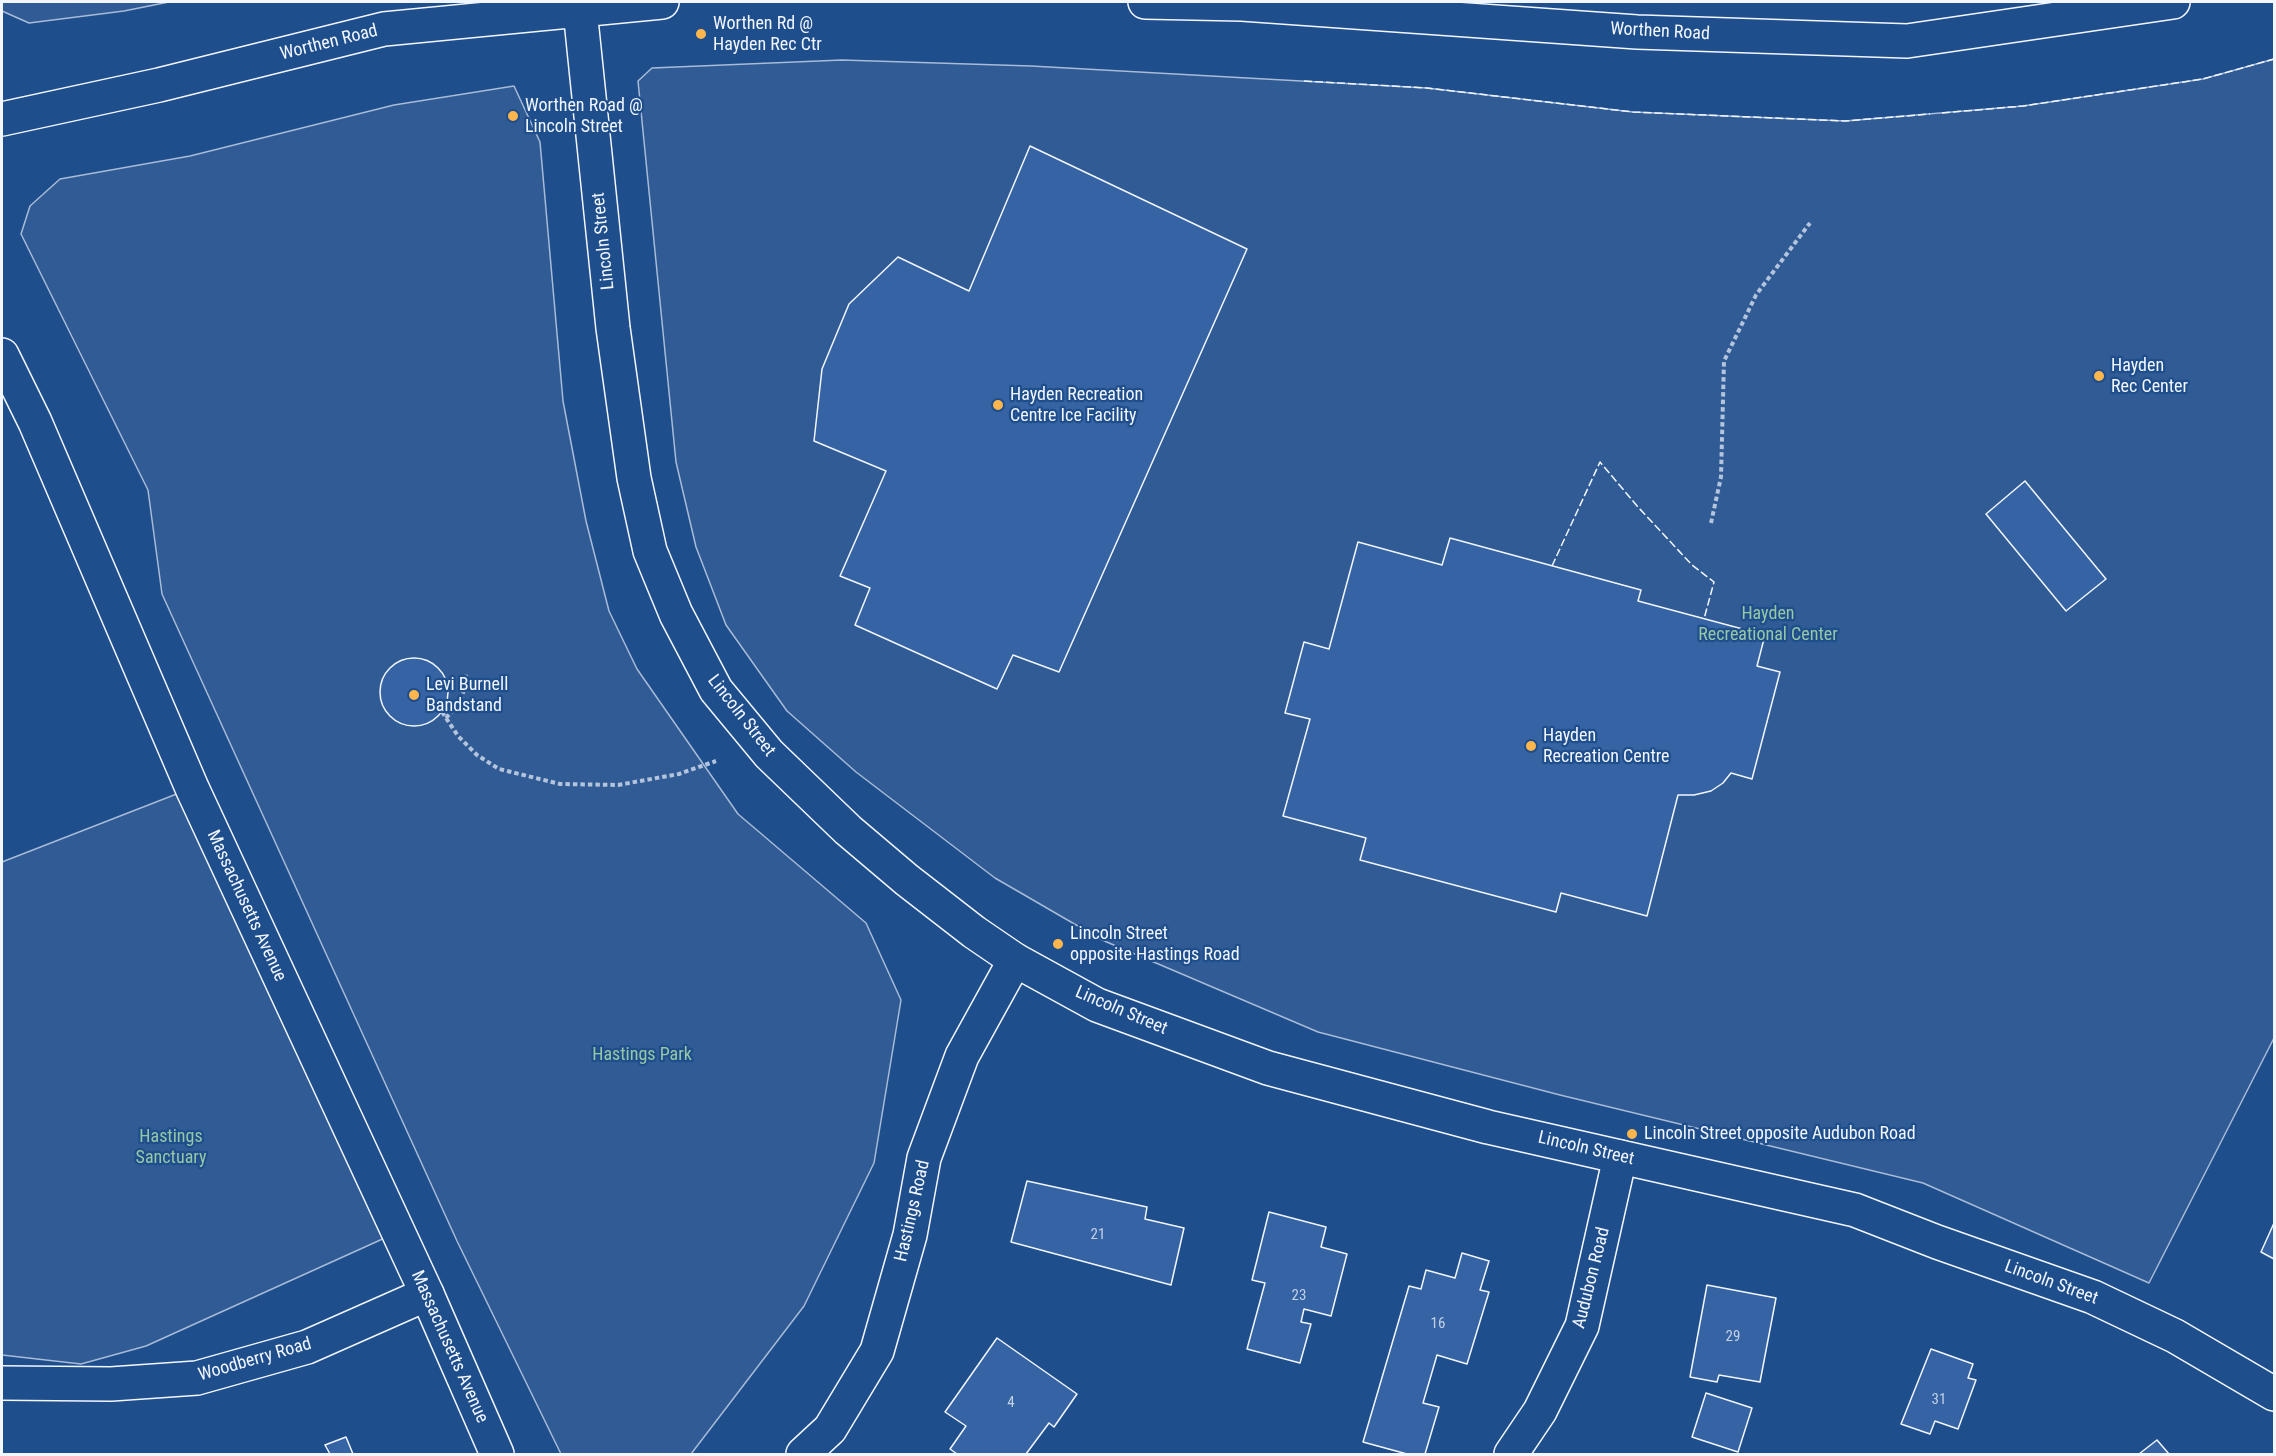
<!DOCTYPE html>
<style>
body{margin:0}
#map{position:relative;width:2276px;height:1456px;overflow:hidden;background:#1f4e8c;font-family:"Roboto Condensed",sans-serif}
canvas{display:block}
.frame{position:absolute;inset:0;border:3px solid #f2f6ff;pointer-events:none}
</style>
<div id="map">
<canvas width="2276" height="1456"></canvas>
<div class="frame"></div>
</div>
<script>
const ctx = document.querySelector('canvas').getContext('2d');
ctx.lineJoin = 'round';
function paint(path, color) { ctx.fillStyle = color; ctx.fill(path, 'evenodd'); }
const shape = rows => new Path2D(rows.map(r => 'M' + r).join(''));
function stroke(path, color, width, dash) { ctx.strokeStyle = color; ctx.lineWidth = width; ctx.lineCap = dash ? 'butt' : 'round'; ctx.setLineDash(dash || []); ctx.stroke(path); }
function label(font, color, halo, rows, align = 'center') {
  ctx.font = font + ' "Roboto Condensed",sans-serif'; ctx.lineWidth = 4.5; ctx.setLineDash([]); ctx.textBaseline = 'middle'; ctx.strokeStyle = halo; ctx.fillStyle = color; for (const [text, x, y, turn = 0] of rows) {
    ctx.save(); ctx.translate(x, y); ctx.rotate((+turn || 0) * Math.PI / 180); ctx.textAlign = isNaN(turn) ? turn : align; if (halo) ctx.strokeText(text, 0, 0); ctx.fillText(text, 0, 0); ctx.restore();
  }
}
const built = shape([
 [2,2,169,2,124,11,29,23,2,11,2,2],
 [2274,59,2274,1038,2149,1283,1923,1183,1560,1095,1318,1032,1102,940,995,878,856,772,787,711,726,625,696,547,676,462,638,81,652,68,842,60,1031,66,1427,88,1633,112,1845,121,2023,106,2203,79,2274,59],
 [514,86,540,142,563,401,586,521,609,611,637,669,738,814,866,923,901,1000,874,1163,804,1306,691,1454,561,1454,457,1241,162,594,148,490,21,234,30,206,60,179,190,156,394,105,514,86],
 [192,788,398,1232,146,1346,81,1364,2,1355,2,862,192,788]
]);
paint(built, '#305b95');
stroke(built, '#a8bbd7', 1.5);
const building = shape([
 [1030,146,1247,249,1059,672,1013,655,997,689,855,625,870,588,840,576,886,471,814,441,822,369,849,304,898,257,969,291,1030,146],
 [2025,481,2106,579,2066,611,1986,514,2025,481],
 [1450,538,1641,590,1638,601,1765,635,1757,666,1780,672,1752,779,1731,773,1723,783,1711,791,1694,795,1678,795,1647,916,1561,893,1556,912,1360,860,1366,838,1283,816,1310,719,1285,713,1304,642,1329,649,1358,542,1442,565,1450,538],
 '380 692a34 34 0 1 1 68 0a34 34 0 1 1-68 0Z',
 [1027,1181,1147,1207,1145,1219,1184,1228,1171,1285,1011,1242,1027,1181],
 [1269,1212,1326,1227,1321,1247,1347,1254,1331,1316,1304,1309,1301,1322,1311,1324,1300,1363,1247,1349,1265,1283,1252,1280,1269,1212],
 [2274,1223,2274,1259,2261,1252,2274,1223],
 [1462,1253,1489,1261,1480,1290,1489,1292,1467,1364,1437,1355,1423,1403,1439,1407,1425,1454,1407,1454,1363,1442,1409,1286,1421,1289,1426,1270,1455,1278,1462,1253],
 [1707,1285,1776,1298,1760,1382,1719,1375,1717,1382,1690,1377,1707,1285],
 [997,1338,1077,1394,1054,1427,1049,1423,1026,1454,957,1454,950,1449,966,1426,945,1412,997,1338],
 [1931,1349,1973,1364,1968,1378,1976,1380,1958,1429,1935,1421,1930,1434,1901,1424,1931,1349],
 [1706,1393,1752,1408,1738,1452,1692,1437,1706,1393],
 [346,1437,353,1454,330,1454,325,1445,346,1437],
 [2157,1440,2169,1454,2139,1454,2157,1440]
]);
paint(building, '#3563a3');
stroke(building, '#f2f6ff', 1.5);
const street = shape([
 [2,1383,111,1384,197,1378,307,1347,427,1294],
 [803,1454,830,1429,877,1351,910,1235,924,1158,962,1056,1015,960],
 [1511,1454,1540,1411,1582,1326,1620,1157]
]);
const secondary = shape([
 [1145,2,1242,4,1637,32,1907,41,2173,2],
 [580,10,613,328,634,478,650,551,676,614,716,690,769,754,848,830,907,880,974,932,1015,960,1097,1005,1268,1068,1488,1127,1855,1210,1937,1242,2093,1297,2175,1336,2274,1394],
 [2,119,159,85,384,29,662,2],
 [2,355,35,422,192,788,427,1294,497,1454]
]);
stroke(street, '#f2f6ff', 36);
stroke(secondary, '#f2f6ff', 36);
stroke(shape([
 [1711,523,1721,477,1724,361,1756,295,1810,223],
 [442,712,458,736,477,755,499,769,560,784,618,785,679,774,716,761],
 [446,718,459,703,466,685,466,672]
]), '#b3c4dc', 4, [4.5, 3]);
stroke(street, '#1f4e8c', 33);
stroke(secondary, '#1f4e8c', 33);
stroke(shape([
 [1304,81,1427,88,1633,112,1845,121,1930,114],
 [1942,113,2023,106,2203,79,2274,59],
 [1552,566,1600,462,1638,507,1692,565,1714,582,1704,619]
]), '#f2f6ff', 1.5, [8, 3]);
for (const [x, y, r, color] of [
 [701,34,6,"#ffb74d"],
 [513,116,6,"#ffb74d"],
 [2099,376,6,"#ffb74d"],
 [998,405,6,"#ffb74d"],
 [414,695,6,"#ffb74d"],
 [1531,746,6,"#ffb74d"],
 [1058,944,6,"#ffb74d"],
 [1632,1134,6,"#ffb74d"]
]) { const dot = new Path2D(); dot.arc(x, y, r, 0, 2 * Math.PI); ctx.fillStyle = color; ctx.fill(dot); stroke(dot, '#1f4e8c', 2); }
label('15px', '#c3d1e8', null, [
 ["21",1098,1235],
 ["23",1299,1296],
 ["16",1438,1324],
 ["29",1733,1337],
 ["31",1939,1400],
 ["4",1011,1403]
]);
label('18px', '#f2f6ff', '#1f4e8c', [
 ["Worthen Rd @",713,24],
 ["Hayden Rec Ctr",713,45],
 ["Worthen Road @",525,106],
 ["Lincoln Street",525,127],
 ["Hayden",2111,366],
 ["Rec Center",2111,387],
 ["Hayden Recreation",1010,395],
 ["Centre Ice Facility",1010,416],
 ["Levi Burnell",426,685],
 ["Bandstand",426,706],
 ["Hayden",1543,736],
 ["Recreation Centre",1543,757],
 ["Lincoln Street",1070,934],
 ["opposite Hastings Road",1070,955],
 ["Lincoln Street opposite Audubon Road",1644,1134]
], 'left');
label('18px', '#f2f6ff', '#1f4e8c', [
 ["Worthen Road",1660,32,3],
 ["Worthen Road",329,43,-14],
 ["Lincoln Street",604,241,-96],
 ["Lincoln Street",741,716,52],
 ["Massachusetts Avenue",246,906,65],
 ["Lincoln Street",1121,1011,23],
 ["Lincoln Street",1586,1149,13],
 ["Hastings Road",913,1211,-77],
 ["Audubon Road",1592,1278,-76],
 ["Lincoln Street",2051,1283,20],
 ["Massachusetts Avenue",449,1347,66],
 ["Woodberry Road",255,1360,-16]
]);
label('18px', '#97c8a6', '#1f4e8c', [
 ["Hayden",1768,614],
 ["Recreational Center",1768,635],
 ["Hastings Park",642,1055],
 ["Hastings",171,1137],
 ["Sanctuary",171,1158]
]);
</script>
